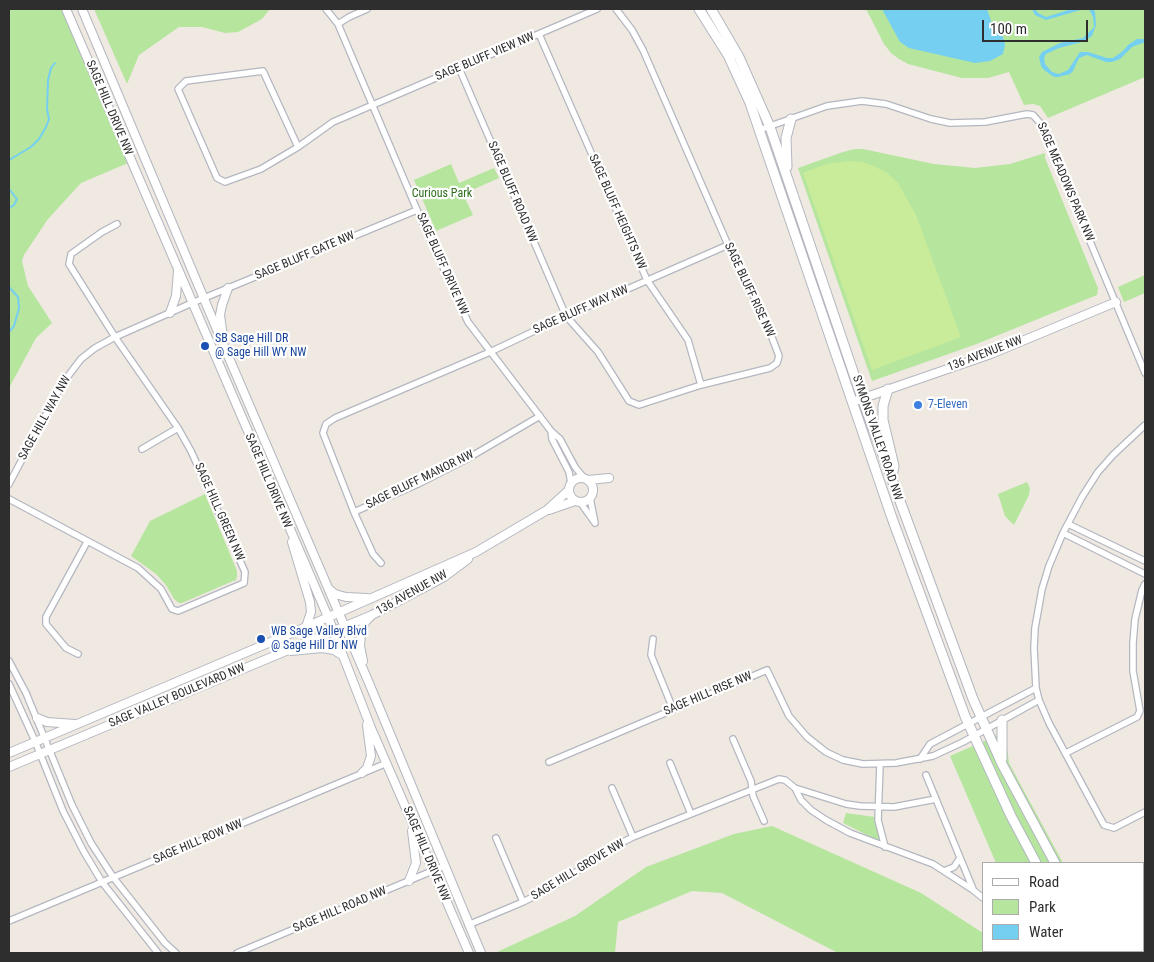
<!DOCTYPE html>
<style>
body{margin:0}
#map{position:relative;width:1154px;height:962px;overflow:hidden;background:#efe9e1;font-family:"Roboto Condensed",sans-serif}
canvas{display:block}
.frame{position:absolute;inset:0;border:10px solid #2e2e2e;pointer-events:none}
.legend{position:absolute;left:982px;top:862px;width:162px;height:90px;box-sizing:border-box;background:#fff;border:1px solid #ababab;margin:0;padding:6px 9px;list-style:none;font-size:15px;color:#2e2e2e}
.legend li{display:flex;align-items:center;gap:10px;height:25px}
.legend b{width:25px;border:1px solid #ababab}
.scale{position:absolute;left:982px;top:20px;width:106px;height:22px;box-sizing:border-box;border:2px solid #2e2e2e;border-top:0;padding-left:6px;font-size:15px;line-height:18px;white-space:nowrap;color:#2e2e2e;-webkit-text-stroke:4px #fff;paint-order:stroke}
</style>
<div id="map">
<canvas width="1154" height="962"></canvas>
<div class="frame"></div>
<ul class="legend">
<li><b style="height:6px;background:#fff"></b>Road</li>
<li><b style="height:14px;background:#b6e59e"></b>Park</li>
<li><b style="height:14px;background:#75cff0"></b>Water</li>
</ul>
<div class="scale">100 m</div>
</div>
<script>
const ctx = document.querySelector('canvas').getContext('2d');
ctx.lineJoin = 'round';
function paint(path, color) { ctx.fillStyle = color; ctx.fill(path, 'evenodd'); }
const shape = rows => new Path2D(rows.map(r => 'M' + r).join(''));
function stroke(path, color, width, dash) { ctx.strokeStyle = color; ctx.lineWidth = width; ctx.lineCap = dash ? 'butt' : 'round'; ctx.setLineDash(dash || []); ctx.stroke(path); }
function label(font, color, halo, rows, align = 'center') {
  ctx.font = font + ' "Roboto Condensed",sans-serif'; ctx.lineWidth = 4.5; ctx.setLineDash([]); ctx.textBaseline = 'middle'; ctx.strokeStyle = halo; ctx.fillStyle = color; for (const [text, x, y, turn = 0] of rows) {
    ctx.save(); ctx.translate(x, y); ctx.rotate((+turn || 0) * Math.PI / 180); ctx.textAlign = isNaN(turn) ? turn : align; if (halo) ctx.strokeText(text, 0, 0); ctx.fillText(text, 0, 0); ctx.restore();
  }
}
paint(shape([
 [9,9,63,9,128,163,81,183,48,219,24,255,22,261,28,286,52,323,36,338,9,388],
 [94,9,270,9,262,19,238,32,225,33,202,27,179,27,139,55,127,84],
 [866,9,1145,9,1145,77,1048,118,1040,106,1033,104,1024,105,1009,72,988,78,962,78,908,64,899,59,891,53,884,44],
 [855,149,863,149,934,164,975,168,1010,164,1045,153,1045,158,1098,288,1097,295,974,345,872,381,798,168,843,152],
 [451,164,459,183,494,168,499,178,463,194,473,215,436,231,414,180],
 [1145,275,1145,293,1124,302,1118,287],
 [1027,482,1030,488,1029,495,1014,525,1005,516,998,494],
 [205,494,237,571,237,576,236,580,233,581,182,603,179,603,174,599,166,585,156,574,131,556,150,521],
 [1005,732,1009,763,1063,863,996,863,950,756],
 [846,813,875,817,881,842,843,823],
 [772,826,921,893,983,933,983,951,1081,951,1081,953,838,953,722,893,692,891,618,922,615,953,497,953,497,952,575,916,646,867,734,834],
 [1145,863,1145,953,1121,953,1119,951,1143,951,1143,864]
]), '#b6e59e');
paint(shape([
 [849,161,862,162,873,166,886,172,898,183,916,215,961,337,872,370,803,173,826,164]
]), '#c9ec9a');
paint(shape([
 [882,9,987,9,992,24,1003,37,1005,45,1003,54,990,61,975,63,909,48,900,42],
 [1032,9,1035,9,1038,13,1046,17,1072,9,1093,9,1095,12,1096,25,1092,36,1082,42,1059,48,1046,54,1044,58,1045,64,1052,72,1059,74,1068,70,1080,52,1088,52,1107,58,1113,58,1123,51,1128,45,1137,39,1145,39,1145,42,1132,47,1120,59,1112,62,1106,62,1087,55,1079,58,1073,71,1070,74,1058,77,1054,77,1044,70,1041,66,1039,57,1042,52,1060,43,1083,38,1094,27,1093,17,1089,9,1084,9,1046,20,1035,15]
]), '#75cff0');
stroke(shape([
 [9,160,31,147,39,139,46,127,49,119,47,109,48,80,51,68,55,63],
 [9,189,17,199,14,205,9,208],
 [9,287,18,297,19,308,14,326,9,332]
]), '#75cff0', 2);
const minor = shape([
 [326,9,338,24,417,210,468,322,551,431,560,439,575,467,584,478],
 [338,24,349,17,367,9],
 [539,34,647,280,688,340,701,385],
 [459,68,566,316,598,352,629,401,639,405,701,385,770,368,777,363,779,356,765,319,728,245,643,50,632,30,616,9],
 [759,130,827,106,862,101,886,104,931,119,950,123,985,122,1027,114,1033,115,1041,124,1145,373],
 [298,147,263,71,186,81,178,89,217,178,225,182,261,169,298,147,333,122,597,9],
 [540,416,465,460,420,483,354,512,323,433,326,424,335,418,490,352,566,316,728,245],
 [1145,425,1113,455,1098,472,1082,497,1063,533,1049,566,1042,589,1035,628,1034,648,1036,688,1039,700,1049,723,1104,825,1114,828,1145,812],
 [551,431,552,439,569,472,571,483],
 [142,449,178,428],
 [9,484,62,384,81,359,95,348,115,337,192,303,417,210],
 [9,499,138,568,161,589,172,609,178,611,244,583,245,572,191,451,178,428,115,337,69,264,71,254,102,232,117,224],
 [580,502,595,523,590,498],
 [354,512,373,554,381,563],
 [1068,524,1145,561],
 [1063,533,1145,574],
 [653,639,651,655,673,709],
 [78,654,66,648,46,624,46,617,87,542],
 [9,661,26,693,72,805,91,843,113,877,165,943,176,953],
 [9,684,35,741,63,811,84,852,102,882,158,953],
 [733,739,751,781,753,796,764,821],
 [1066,753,1137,717,1140,711,1133,671,1133,643,1135,619,1142,590,1145,584],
 [920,759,930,744,1036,688],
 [549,762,767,670,789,716,807,737,826,752,843,760,863,764,896,763,933,756,963,742,1039,700],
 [670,763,691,814],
 [880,764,878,820,885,847],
 [926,775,973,889],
 [612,788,633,837],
 [795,788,801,800,811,810,826,820,850,833,933,864,973,890,983,898],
 [496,838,523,902],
 [944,871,954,867,960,858],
 [9,921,387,763],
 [468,925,523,902,556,885,617,845,633,837,779,779,785,780,795,788,846,804,860,806,894,807,936,799],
 [237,953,444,866]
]);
const tertiary = shape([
 [66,9,328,617,371,728,469,953],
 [82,9,226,351,369,683,481,953],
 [170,313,176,296,178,271],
 [223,337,220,315,222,305,228,288],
 [852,402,991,354,1116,302],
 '569 490a12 12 0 1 1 24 0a12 12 0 1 1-24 0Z',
 [588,480,609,478],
 [549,510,575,501],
 [292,542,310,602,311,612,306,627],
 [329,589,335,594,346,597,367,598],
 [291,651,322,648,334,650,342,655],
 [363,661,360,646,361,633,365,622,371,616],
 [37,718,47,722,75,724],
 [9,753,306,627,476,552,547,510,569,490],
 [9,767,372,615,444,577,468,559],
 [362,773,367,768,371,756,367,725],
 [409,881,416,863,412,831]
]);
const secondary = shape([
 [699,9,728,55,750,103,892,518,965,716,1011,816,1036,863],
 [711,9,739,57,770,127,862,398,973,699,1002,764,1055,863],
 [787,167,786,138,791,119],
 [888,389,883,406,883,420,894,466,892,476],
 [1002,759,1002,720],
 [1095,951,1096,953],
 [1111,951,1113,953]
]);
stroke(minor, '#b4b7c1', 8);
stroke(tertiary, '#b4b7c1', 10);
stroke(secondary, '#b4b7c1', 11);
stroke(minor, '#fff', 5.5);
stroke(tertiary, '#fff', 8);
stroke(secondary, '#fff', 9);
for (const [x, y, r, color] of [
 [205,346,5,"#1a4fb4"],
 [918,405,5,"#3f7fe0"],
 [261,639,5,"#1a4fb4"]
]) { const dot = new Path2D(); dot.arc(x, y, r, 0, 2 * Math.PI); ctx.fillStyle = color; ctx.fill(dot); stroke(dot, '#fff', 2); }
label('12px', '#2e2e2e', '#fff', [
 ["SAGE BLUFF VIEW NW",485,57,-23],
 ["SAGE HILL DRIVE NW",109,108,67],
 ["SAGE MEADOWS PARK NW",1065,182,67],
 ["SAGE BLUFF ROAD NW",512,192,67],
 ["SAGE BLUFF HEIGHTS NW",617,212,66],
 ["SAGE BLUFF GATE NW",305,256,-23],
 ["SAGE BLUFF DRIVE NW",442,264,66],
 ["SAGE BLUFF RISE NW",749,290,65],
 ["SAGE BLUFF WAY NW",581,310,-24],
 ["136 AVENUE NW",985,354,-21],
 ["SAGE HILL WAY NW",45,418,-61],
 ["SYMONS VALLEY ROAD NW",877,438,71],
 ["SAGE BLUFF MANOR NW",420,480,-26],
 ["SAGE HILL DRIVE NW",268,481,67],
 ["SAGE HILL GREEN NW",219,512,66],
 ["136 AVENUE NW",412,593,-29],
 ["SAGE HILL RISE NW",708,694,-23],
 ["SAGE VALLEY BOULEVARD NW",177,696,-23],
 ["SAGE HILL ROW NW",198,842,-23],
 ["SAGE HILL DRIVE NW",426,854,67],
 ["SAGE HILL GROVE NW",578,870,-31],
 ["SAGE HILL ROAD NW",340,910,-23]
]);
label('12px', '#2c6e1b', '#fff', [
 ["Curious Park",442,194]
]);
label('12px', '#164399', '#fff', [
 ["SB Sage Hill DR",215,339],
 ["@ Sage Hill WY NW",215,353],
 ["WB Sage Valley Blvd",271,632],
 ["@ Sage Hill Dr NW",271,646]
], 'left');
label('12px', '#366cbe', '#fff', [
 ["7-Eleven",928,405]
], 'left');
</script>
